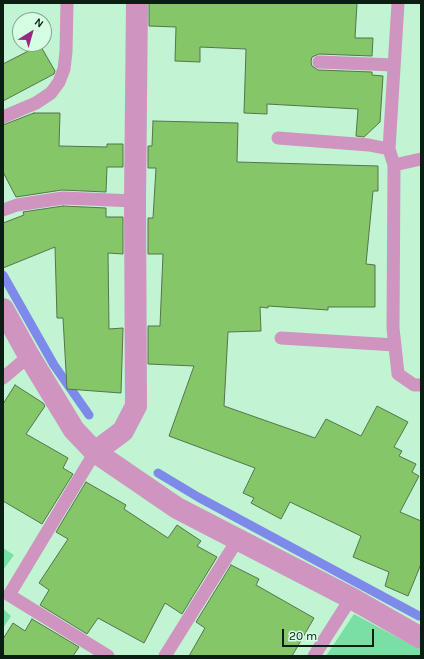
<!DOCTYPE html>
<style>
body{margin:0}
#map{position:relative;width:424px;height:659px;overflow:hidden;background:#c0f4d3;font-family:Karla,sans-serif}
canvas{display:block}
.frame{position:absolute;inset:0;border:4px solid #0a1e12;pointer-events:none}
.north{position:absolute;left:12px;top:12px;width:40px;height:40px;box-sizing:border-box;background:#d5fee3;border:1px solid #84a48f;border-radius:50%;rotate:37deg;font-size:11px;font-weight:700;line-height:16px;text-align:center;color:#0a1e12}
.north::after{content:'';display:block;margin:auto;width:14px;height:18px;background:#992784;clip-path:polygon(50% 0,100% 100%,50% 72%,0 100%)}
.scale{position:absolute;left:282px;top:629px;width:92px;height:18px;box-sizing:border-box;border:2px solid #0a1e12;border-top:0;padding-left:5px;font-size:12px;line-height:14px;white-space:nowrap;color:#0a1e12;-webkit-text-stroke:3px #d5fee3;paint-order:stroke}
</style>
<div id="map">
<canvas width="424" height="659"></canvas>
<div class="frame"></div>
<div class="north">N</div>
<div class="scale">20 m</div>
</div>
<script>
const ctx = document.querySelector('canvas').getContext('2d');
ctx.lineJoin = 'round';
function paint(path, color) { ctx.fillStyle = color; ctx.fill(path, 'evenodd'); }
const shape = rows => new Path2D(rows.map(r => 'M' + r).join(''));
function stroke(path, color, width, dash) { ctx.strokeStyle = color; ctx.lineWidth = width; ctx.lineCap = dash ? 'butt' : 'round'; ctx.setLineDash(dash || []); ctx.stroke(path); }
paint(shape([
 [3,548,14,555,3,570],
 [3,609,11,616,3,628],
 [354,614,421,650,421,656,326,656]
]), '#7adfa4');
stroke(shape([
 [3,275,54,365,89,415],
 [158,473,198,497,419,616]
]), '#7e8aea', 9);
const building = shape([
 [149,3,357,3,355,38,373,38,372,56,319,54,312,57,311,62,312,66,318,70,372,72,372,75,383,76,380,122,364,137,356,136,358,109,267,104,267,114,244,113,246,49,200,47,200,62,175,61,176,27,149,26,149,3],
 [40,45,55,71,54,74,3,101,3,64,40,45],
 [34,113,60,113,59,146,107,147,107,144,123,144,123,167,107,167,106,192,62,190,16,197,3,172,3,125,34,113],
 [153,121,238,123,237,162,378,166,378,191,373,191,366,264,375,265,375,307,328,307,328,310,268,306,268,308,260,307,261,331,228,332,224,406,315,438,326,419,361,436,377,406,408,422,394,447,402,451,399,456,416,464,412,472,419,476,400,512,421,521,421,564,408,596,385,586,389,572,353,557,361,536,290,502,281,519,251,503,254,498,243,493,255,468,169,436,194,366,148,364,148,326,160,326,163,254,148,254,148,218,153,218,156,168,148,168,148,146,152,146,153,121],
 [63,206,106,208,106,217,123,217,123,254,108,253,109,329,123,328,121,393,67,389,63,318,57,318,55,247,3,268,3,223,24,215,23,212,63,206],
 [15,385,43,403,45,406,26,434,68,458,63,468,73,474,42,524,3,501,3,404,15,385],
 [86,482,126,505,124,509,168,538,177,525,201,541,197,546,217,557,182,614,165,603,144,643,98,618,87,634,40,605,49,590,39,583,68,539,56,532,86,482],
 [231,565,259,579,256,585,314,618,292,656,189,656,205,628,196,622,231,565],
 [32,619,79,647,73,656,3,656,3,639,13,623,25,631,32,619]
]);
paint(building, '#85c668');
stroke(building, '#57734b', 1);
stroke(shape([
 [398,3,389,149,394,165,393,328,398,374,414,385,421,385],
 [319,62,394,65],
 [3,117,36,103,51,93,59,82,64,69,66,52,67,3],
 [278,138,369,145,389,149],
 [394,165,421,159],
 [3,210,17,205,63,198,135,201],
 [281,338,395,345],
 [3,378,29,356],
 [95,452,9,595,108,656],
 [165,656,238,539],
 [314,656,351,598]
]), '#cf94bf', 13);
stroke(shape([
 [3,309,29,356,74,430,95,452,177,508,351,598,421,638],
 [95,452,123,431,136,406,135,201,137,3]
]), '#cf94bf', 22);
</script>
